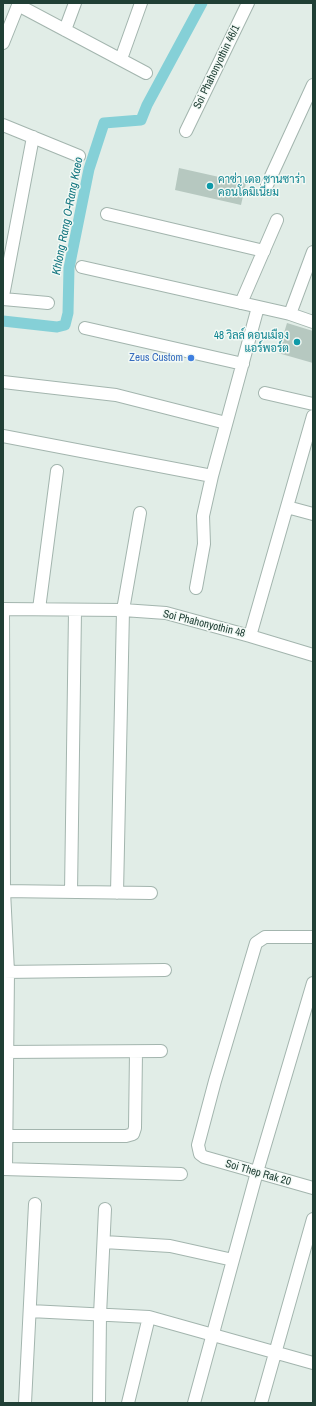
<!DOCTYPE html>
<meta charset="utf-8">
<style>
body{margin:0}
#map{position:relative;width:316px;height:1406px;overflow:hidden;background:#e1ede7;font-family:"Archivo Narrow",sans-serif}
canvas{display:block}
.frame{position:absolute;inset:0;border:4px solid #203f35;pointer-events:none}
</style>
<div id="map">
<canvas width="316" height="1406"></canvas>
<div class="frame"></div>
</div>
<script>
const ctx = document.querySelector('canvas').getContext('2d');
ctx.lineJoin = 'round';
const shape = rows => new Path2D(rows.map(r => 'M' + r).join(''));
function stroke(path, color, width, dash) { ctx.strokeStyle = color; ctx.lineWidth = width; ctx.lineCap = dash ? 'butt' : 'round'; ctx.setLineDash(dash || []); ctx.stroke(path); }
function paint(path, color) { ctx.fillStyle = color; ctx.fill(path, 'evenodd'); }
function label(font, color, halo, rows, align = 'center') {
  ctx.font = font + ' "Archivo Narrow",Sarabun,sans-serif'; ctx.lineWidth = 3; ctx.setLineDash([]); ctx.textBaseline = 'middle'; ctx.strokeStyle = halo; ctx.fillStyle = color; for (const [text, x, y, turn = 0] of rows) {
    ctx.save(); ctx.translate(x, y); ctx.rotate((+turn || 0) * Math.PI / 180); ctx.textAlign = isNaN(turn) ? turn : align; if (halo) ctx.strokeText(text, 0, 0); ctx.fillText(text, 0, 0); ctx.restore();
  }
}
stroke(shape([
 [3,321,57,327,65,325,68,313,69,268,89,169,104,123,141,120,147,105,202,3]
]), '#85d0d7', 11);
paint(shape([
 [179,168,246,183,241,205,175,190],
 [287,323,313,331,313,363,278,353]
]), '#b6c8c0');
const minor = shape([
 [18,5,146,73],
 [65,30,75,3],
 [3,43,19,3],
 [121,59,141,3],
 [3,125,79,156],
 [186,131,248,3],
 [267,185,313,85],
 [107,214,264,251],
 [82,267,290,314,313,322],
 [3,296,33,137],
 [3,299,48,303],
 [241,303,277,220],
 [290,314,313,252],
 [85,328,243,364],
 [3,382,116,395,226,423],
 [265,393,313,404],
 [3,436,212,476],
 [287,507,313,514],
 [196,588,204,544,203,516,212,476,258,307],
 [3,609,123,610,166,613,250,636,313,416],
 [39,609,57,471],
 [3,611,4,891,8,972,6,1169],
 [250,636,313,655],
 [3,891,151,893],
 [71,892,75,611],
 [117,893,123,610,140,513],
 [313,937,265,937,256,943,215,1081,198,1145,200,1154,204,1157,313,1188],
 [3,972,165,970],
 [3,1052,161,1051],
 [3,1136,126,1136,133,1134,135,1128,136,1052],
 [3,1169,181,1174],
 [104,1242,170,1246,233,1260],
 [30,1311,149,1317,313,1363],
 [25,1403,35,1204],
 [99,1403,100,1315,105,1209],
 [128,1403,149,1317],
 [194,1403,257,1172,313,983],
 [261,1403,313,1219]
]);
stroke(minor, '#a3b5ae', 14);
stroke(minor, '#fff', 12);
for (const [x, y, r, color] of [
 [210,186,4,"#0f9aa8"],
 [297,342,4,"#0f9aa8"],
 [191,358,4,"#3f7fe0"]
]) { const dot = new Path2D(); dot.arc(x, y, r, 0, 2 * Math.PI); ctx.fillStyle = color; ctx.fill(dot); stroke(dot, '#f2f9f5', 1.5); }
label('11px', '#203f35', '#f2f9f5', [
 ["Soi Phahonyothin 46/1",217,67,-64],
 ["Soi Phahonyothin 48",204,624,14],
 ["Soi Thep Rak 20",258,1173,16]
]);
label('11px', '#0d838f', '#f2f9f5', [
 ["คาซ่า เดอ ซานซาร่า",218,180],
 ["คอนโดมิเนี่ยม",218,193],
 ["48 วิลล์ ดอนเมือง",289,336,"right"],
 ["แอร์พอร์ต",289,349,"right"]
], 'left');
label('11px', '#366cbe', '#f2f9f5', [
 ["Zeus Custom",183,358]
], 'right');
label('italic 12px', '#157780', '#f2f9f5', [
 ["Khlong Rang O-Rang Kaeo",68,216,-79]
]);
</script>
